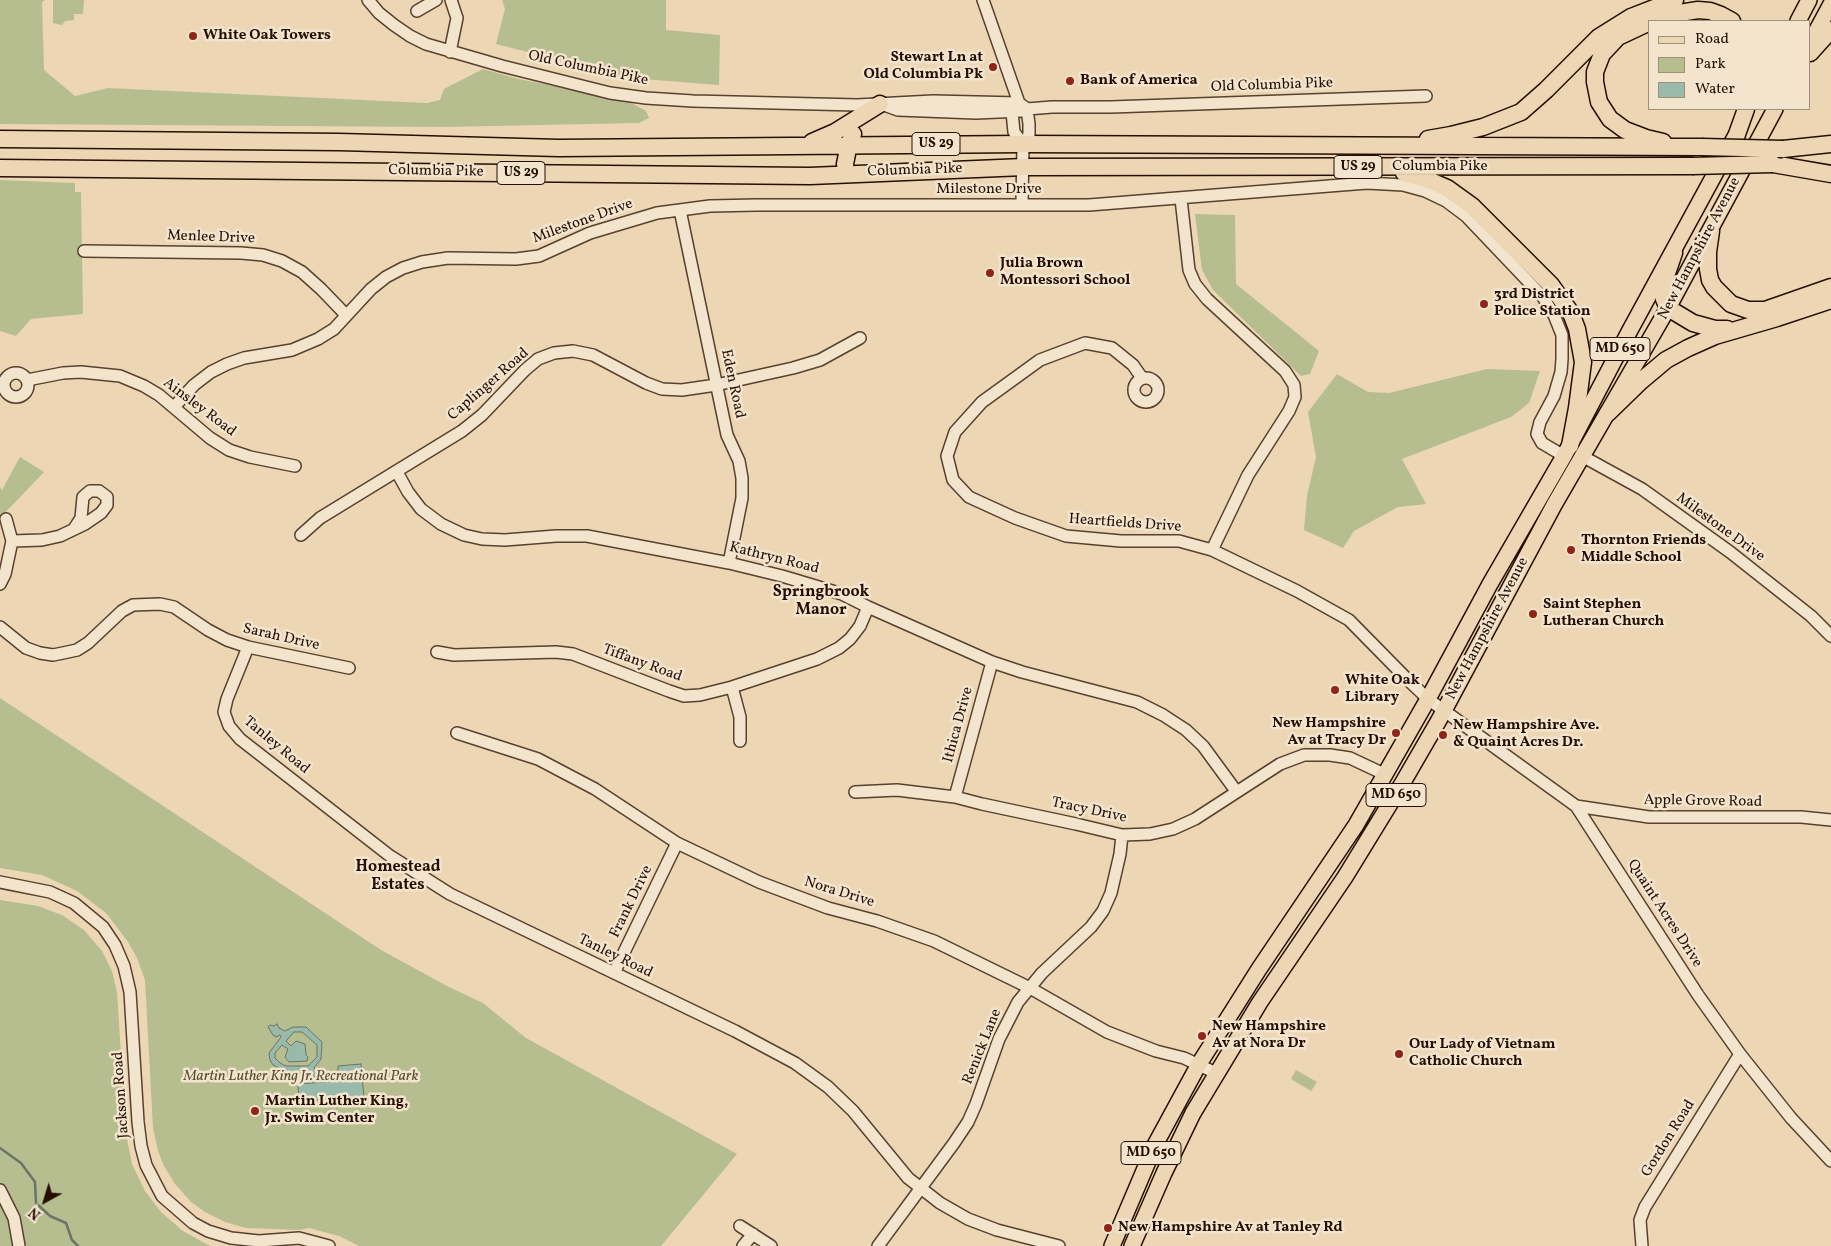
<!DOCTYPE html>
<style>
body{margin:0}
#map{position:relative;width:1831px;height:1246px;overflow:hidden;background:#ecd6b4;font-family:Vollkorn,serif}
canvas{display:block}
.legend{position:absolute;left:1648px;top:20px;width:162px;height:90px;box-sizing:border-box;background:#f3e4ce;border:1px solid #a18f7c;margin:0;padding:6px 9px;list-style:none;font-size:15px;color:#260f02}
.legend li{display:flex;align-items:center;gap:10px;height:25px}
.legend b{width:25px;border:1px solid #a18f7c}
.north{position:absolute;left:20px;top:1176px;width:50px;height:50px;-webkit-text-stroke:4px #f3e4ce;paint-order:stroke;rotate:219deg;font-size:14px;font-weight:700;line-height:20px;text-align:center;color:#260f02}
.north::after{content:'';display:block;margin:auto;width:18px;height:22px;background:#260f02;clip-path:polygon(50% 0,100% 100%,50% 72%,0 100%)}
</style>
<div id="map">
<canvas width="1831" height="1246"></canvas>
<ul class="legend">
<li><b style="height:6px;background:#ecd6b4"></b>Road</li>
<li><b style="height:14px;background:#b6be8f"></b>Park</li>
<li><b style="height:14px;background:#99b9aa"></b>Water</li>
</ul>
<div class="north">N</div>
</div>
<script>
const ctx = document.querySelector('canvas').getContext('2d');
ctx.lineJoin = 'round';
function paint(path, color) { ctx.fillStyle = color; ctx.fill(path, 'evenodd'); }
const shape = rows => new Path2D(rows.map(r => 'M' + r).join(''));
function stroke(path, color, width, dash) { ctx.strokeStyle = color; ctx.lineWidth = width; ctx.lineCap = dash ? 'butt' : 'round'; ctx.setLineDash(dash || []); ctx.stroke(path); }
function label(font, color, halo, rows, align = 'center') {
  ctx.font = font + ' Vollkorn,serif'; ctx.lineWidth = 5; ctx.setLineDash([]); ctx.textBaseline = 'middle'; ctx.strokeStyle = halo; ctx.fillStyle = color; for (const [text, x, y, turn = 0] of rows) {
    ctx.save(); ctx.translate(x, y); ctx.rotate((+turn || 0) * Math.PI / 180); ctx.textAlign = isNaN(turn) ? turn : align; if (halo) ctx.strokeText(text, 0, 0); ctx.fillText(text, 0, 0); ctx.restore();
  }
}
paint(shape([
 [0,0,45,0,42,2,44,70,75,96,108,88,427,103,440,100,444,89,483,69,519,79,628,101,646,111,649,118,639,123,443,127,0,124],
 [53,0,84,0,83,14,74,14,74,20,65,21,62,25,53,23],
 [502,0,666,0,666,30,720,35,719,85,630,78,496,44,505,9],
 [0,180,75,183,75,192,81,192,83,314,31,319,16,336,0,331],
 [1195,214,1235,215,1236,284,1319,351,1310,374,1301,376,1213,290,1202,270],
 [1487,369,1540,371,1529,403,1511,417,1402,459,1426,504,1398,507,1354,531,1343,548,1304,530,1307,496,1316,457,1308,412,1337,374,1368,392,1389,393],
 [20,457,44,472,0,518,0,487,2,490],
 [0,698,381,950,447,986,483,1003,526,1038,737,1154,661,1246,359,1246,339,1236,309,1228,299,1230,246,1228,225,1222,205,1212,191,1202,175,1184,164,1166,158,1151,153,1128,145,980,137,958,128,942,106,913,77,891,42,875,0,868],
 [0,900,38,906,62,915,84,930,102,951,112,971,117,992,126,1134,132,1164,145,1191,161,1212,183,1231,210,1246,0,1246],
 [1296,1070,1317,1082,1311,1091,1291,1079]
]), '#b6be8f');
const water = shape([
 [277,1024,279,1028,285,1031,293,1027,306,1027,322,1042,321,1059,314,1068,316,1070,319,1067,325,1071,320,1077,315,1077,307,1072,302,1076,299,1072,293,1074,286,1072,273,1065,270,1060,269,1053,281,1037,280,1035,276,1037,273,1035,268,1027,270,1025,274,1026,277,1024],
 [294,1032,302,1032,317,1045,317,1057,308,1066,286,1066,280,1063,275,1058,275,1053,282,1045,288,1049,285,1057,289,1062,307,1061,308,1057,306,1055,305,1044,296,1041,291,1046,286,1041,294,1032],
 [361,1064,364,1097,299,1101,298,1084,338,1081,338,1066,361,1064]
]);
paint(water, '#99b9aa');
stroke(water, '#6b7567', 1);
stroke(shape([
 [0,1148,21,1163,35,1182,36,1203,50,1216,66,1223,72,1240,78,1246]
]), '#6b7567', 2.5);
const minor = shape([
 [368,0,379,13,394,25,410,36,426,44,502,66,610,93,646,98,693,101,857,105,933,101,1019,103],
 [983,0,1019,103,1027,109,1029,124,1029,135,1023,144,1022,204],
 [417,11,436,0],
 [450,52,457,18,451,0],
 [884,105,898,110,976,113,1021,111,1027,109,1052,107,1111,107,1426,96],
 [1012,112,1014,132,1023,144],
 [1181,199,1189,270,1195,284,1207,299,1285,371,1294,385,1295,397,1289,411,1248,475,1212,550],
 [680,210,727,435,739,461,742,478,742,498,729,563],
 [84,251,241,253,263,255,282,261,302,272,321,289,346,315],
 '4 385a12 12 0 1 1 24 0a12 12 0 1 1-24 0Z',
 '1134 390a12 12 0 1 1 24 0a12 12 0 1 1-24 0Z',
 [1142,378,1133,365,1112,348,1085,343,1040,360,982,402,955,432,947,456,953,480,969,497,1015,518,1066,536,1121,541,1179,541,1212,550,1297,591,1349,620,1407,679,1428,699,1576,806,1698,995,1740,1054,1791,1118,1831,1161],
 [27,380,63,373,81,372,120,376,144,386,159,395,210,438,229,450,250,457,295,466],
 [174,407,194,385,211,372,227,364,244,358,292,350,318,339,334,329,371,289,386,277,403,268,422,262,448,258,516,259,539,256,590,233,657,213,710,206,756,205,1089,205,1367,183,1403,185,1425,191,1446,201,1466,216,1543,297,1554,315,1562,335,1562,359,1561,372,1554,396,1540,422,1537,434,1542,443,1564,456],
 [1582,456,1642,489,1730,552,1811,616,1831,636],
 [397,472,408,492,421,509,441,524,464,535,482,539,505,540,556,536,587,536,729,563,782,576,842,594,868,607,992,662,1022,672,1137,702,1163,715,1186,730,1203,746,1236,791],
 [301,535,320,518,462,431,482,415,525,370,538,359,554,353,573,351,593,355,646,383,662,389,682,390,716,385,793,368,820,360,860,338],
 [12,541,42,540,60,536,85,524,101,513,107,505,107,497,99,491,90,491,83,497,81,518,74,529],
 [0,584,5,574,12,541,6,519],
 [0,627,26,648,40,653,53,655,63,653,77,650,88,643,122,611,133,605,160,604,174,607,208,630,227,640,248,647,349,668],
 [248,647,227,699,224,712,229,726,240,739,390,856,450,894,735,1031,795,1063,828,1087,853,1111,908,1178,940,1203,968,1219,997,1230,1059,1246],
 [437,652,454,655,556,652,573,654,669,691,684,696,700,695,732,687,817,659,839,648,850,639,860,626,868,607],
 [732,687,740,717,740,741],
 [457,733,538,759,595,789,677,843,759,882,828,908,877,921,934,941,1030,988,1107,1032,1156,1051,1184,1058,1216,1073],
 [855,792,897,790,955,797,982,804,1076,824,1122,835,1150,834,1173,829,1195,819,1280,764,1304,755,1330,755,1350,758,1384,774],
 [955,797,992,662],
 [1576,806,1649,817,1801,817,1831,820],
 [0,882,50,892,74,903,103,927,115,945,124,966,130,992,138,1122,141,1146,146,1165,162,1196,193,1223,208,1231,231,1238,259,1241,299,1238,329,1246],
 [614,973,677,843],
 [0,1190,14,1218,19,1246],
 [740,1226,771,1246],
 [743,1246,753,1234],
 [878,1246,954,1143,968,1122,976,1104,999,1039,1018,1002,1042,973,1091,927,1103,911,1111,893,1120,854,1122,835],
 [1642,1246,1640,1220,1645,1207,1740,1054]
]);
const major = shape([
 [1798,21,1809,0],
 [1810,43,1831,4],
 [1112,1246,1155,1145,1199,1064,1259,969,1356,825,1428,699,1490,584,1564,456,1629,332,1735,137],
 [1132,1246,1164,1173,1193,1113,1260,1002,1345,877,1402,784,1439,720,1554,505,1668,308,1775,109]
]);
const highway = shape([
 [1652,21,1667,15,1698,10,1710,11,1721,15,1732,21],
 [1650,22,1618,37,1602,54,1595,72,1595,82,1599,102,1610,119,1625,130,1646,138,1663,142],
 [1810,53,1831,30],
 [1736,137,1746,109],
 [0,139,339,142,559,148,1023,144,1702,147],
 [1428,139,1451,135,1483,127,1521,112,1546,90,1599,37,1631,17,1675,0],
 [812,142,835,132,880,104],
 [1783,149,1831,144],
 [1773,164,1831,174],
 [0,168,810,176,1024,167,1692,166],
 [1404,173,1426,179,1447,188,1472,206,1551,285,1571,313,1577,329,1583,362,1577,408,1570,446],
 [846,174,845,164,849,144,853,134],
 [1711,231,1708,252,1708,269,1710,280,1714,287,1731,304,1748,310,1765,310,1831,287],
 [1674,253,1665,279,1663,292,1664,299,1668,308,1693,323,1715,329,1727,329],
 [1608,413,1641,381,1666,360,1688,348,1715,336,1777,318,1831,300]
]);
stroke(minor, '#58412e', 14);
stroke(major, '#260f02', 18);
stroke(highway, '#260f02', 19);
stroke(minor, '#f3e4ce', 11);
stroke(major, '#ecd6b4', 15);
stroke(highway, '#ecd6b4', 16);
const highwayBridge = shape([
 [1702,147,1783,149],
 [1692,166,1773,164]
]);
stroke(highwayBridge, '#260f02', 19, []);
stroke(highwayBridge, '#ecd6b4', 16);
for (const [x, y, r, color] of [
 [193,36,5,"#8f2418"],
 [993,67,5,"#8f2418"],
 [1070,81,5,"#8f2418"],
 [990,273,5,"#8f2418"],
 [1484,304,5,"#8f2418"],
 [1571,550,5,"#8f2418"],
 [1533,614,5,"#8f2418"],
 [1335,690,5,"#8f2418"],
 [1396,733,5,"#8f2418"],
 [1443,735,5,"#8f2418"],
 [1202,1036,5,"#8f2418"],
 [1399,1054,5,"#8f2418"],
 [255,1111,5,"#8f2418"],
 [1108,1228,5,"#8f2418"]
]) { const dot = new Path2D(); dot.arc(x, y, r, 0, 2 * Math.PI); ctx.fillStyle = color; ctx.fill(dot); stroke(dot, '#f3e4ce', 2); }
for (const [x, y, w] of [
 [936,144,48],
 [1358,167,48],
 [521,173,48],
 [1620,349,60],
 [1396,795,60],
 [1151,1153,60]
]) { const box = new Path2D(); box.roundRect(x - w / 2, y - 11.5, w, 23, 4); ctx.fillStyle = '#f3e4ce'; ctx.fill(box); stroke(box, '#260f02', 1); }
label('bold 14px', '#260f02', null, [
 ["US 29",936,144],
 ["US 29",1358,167],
 ["US 29",521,173],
 ["MD 650",1620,349],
 ["MD 650",1396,795],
 ["MD 650",1151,1153]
]);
label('bold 15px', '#260f02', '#f3e4ce', [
 ["White Oak Towers",203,36],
 ["Stewart Ln at",983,58,"right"],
 ["Old Columbia Pk",983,75,"right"],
 ["Bank of America",1080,81],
 ["Julia Brown",1000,264],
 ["Montessori School",1000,281],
 ["3rd District",1494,295],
 ["Police Station",1494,312],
 ["Thornton Friends",1581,541],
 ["Middle School",1581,558],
 ["Saint Stephen",1543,605],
 ["Lutheran Church",1543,622],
 ["White Oak",1345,681],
 ["Library",1345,698],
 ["New Hampshire",1386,724,"right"],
 ["Av at Tracy Dr",1386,741,"right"],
 ["New Hampshire Ave.",1453,726],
 ["& Quaint Acres Dr.",1453,743],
 ["New Hampshire",1212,1027],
 ["Av at Nora Dr",1212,1044],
 ["Our Lady of Vietnam",1409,1045],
 ["Catholic Church",1409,1062],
 ["Martin Luther King,",265,1102],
 ["Jr. Swim Center",265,1119],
 ["New Hampshire Av at Tanley Rd",1118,1228]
], 'left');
label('15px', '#260f02', '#f3e4ce', [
 ["Old Columbia Pike",588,69,12],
 ["Old Columbia Pike",1272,86,-2],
 ["Columbia Pike",1440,167],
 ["Columbia Pike",915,171,-2],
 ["Columbia Pike",436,172,1],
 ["Milestone Drive",989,190],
 ["Milestone Drive",583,222,-20],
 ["Menlee Drive",211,238,2],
 ["New Hampshire Avenue",1700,249,-62],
 ["Eden Road",732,384,78],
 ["Caplinger Road",489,385,-41],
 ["Ainsley Road",199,408,37],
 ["Heartfields Drive",1125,524,4],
 ["Milestone Drive",1720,528,36],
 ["Kathryn Road",774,559,14],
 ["New Hampshire Avenue",1488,629,-62],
 ["Sarah Drive",281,638,13],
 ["Tiffany Road",642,664,20],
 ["Ithica Drive",959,725,-75],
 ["Tanley Road",276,746,40],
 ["Apple Grove Road",1703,802,1],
 ["Tracy Drive",1089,811,12],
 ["Nora Drive",839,893,17],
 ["Frank Drive",632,902,-64],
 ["Quaint Acres Drive",1664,914,57],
 ["Tanley Road",615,957,26],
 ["Renick Lane",983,1047,-68],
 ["Jackson Road",122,1095,-94],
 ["Gordon Road",1669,1139,-58]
]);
label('italic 15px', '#584c33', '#f3e4ce', [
 ["Martin Luther King Jr. Recreational Park",301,1077]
]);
label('bold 16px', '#260f02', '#f3e4ce', [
 ["Springbrook",821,593],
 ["Manor",821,611],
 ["Homestead",398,868],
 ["Estates",398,886]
]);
</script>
